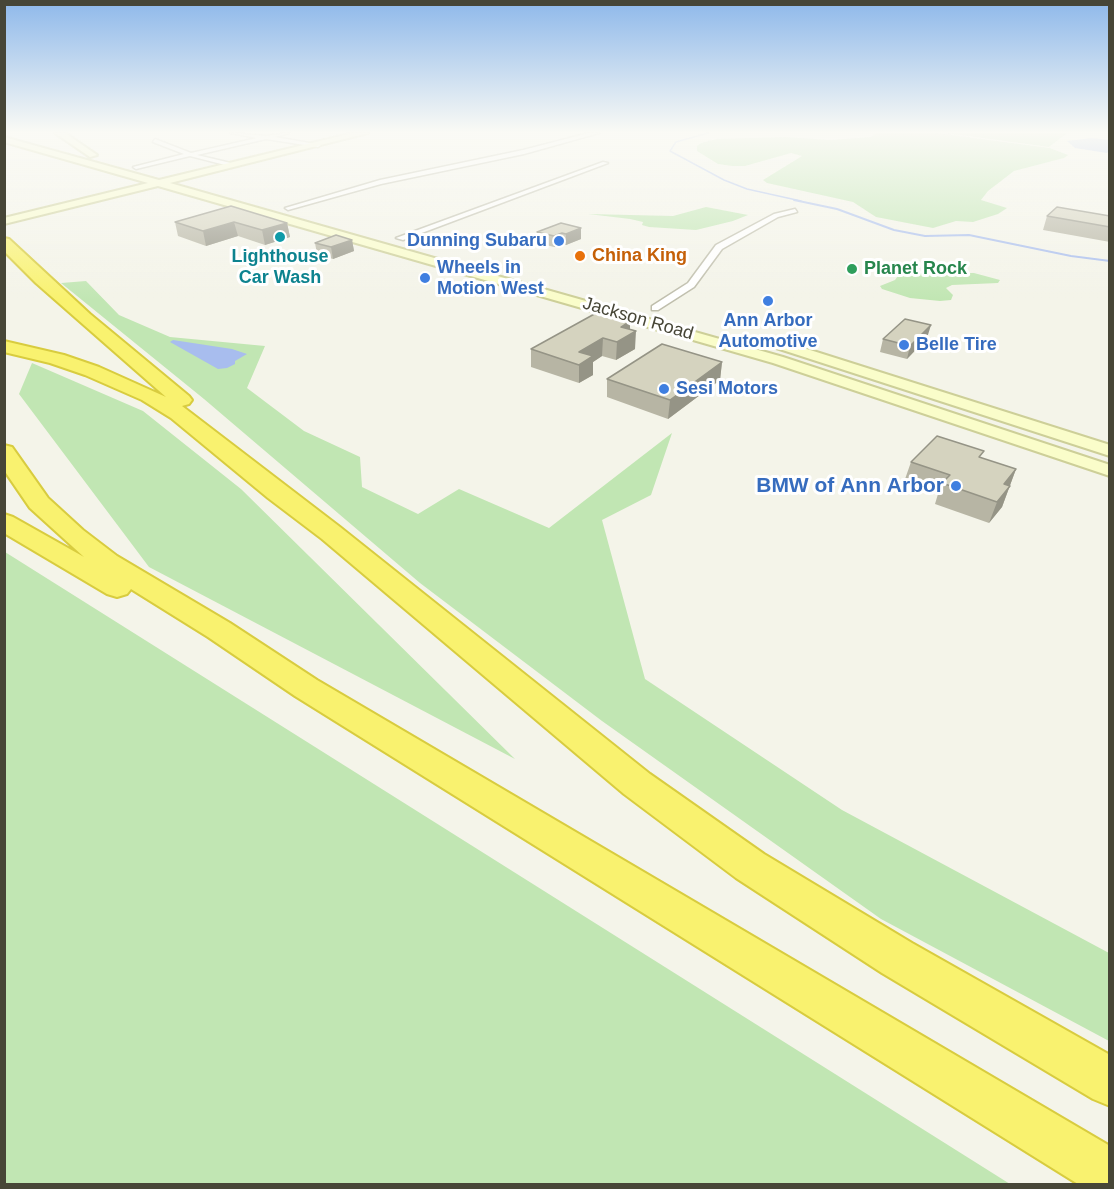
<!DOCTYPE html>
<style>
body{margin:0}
#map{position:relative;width:1114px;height:1189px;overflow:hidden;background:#f4f4e9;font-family:Arial,sans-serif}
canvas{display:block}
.frame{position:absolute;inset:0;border:6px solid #474637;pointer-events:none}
</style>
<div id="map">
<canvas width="1114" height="1189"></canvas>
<div class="frame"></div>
</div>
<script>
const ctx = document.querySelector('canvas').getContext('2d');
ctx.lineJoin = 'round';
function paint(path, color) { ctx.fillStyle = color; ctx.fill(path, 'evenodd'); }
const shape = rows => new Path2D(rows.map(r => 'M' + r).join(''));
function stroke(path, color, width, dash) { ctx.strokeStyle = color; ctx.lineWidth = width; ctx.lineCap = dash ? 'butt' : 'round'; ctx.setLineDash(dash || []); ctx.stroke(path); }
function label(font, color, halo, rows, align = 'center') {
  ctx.font = font + ' Arial,sans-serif'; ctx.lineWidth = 6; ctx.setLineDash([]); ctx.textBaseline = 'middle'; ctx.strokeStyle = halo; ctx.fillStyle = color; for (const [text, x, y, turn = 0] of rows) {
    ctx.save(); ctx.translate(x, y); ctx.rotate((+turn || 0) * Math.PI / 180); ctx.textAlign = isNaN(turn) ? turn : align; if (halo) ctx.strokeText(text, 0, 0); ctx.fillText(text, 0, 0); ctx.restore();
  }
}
paint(shape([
 [876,133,936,133,1050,148,1068,155,1064,158,1014,171,988,191,981,200,1007,208,998,214,973,222,956,221,933,228,876,217,853,202,767,183,763,180,802,156,791,153,745,166,732,166,718,164,697,151,697,146,701,143,716,139,785,137,830,140,871,137],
 [946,133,1067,133,1049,147],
 [706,207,748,215,733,221,696,230,649,227,642,225,643,222,630,219,588,214,673,216],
 [900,273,974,273,1000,280,998,283,952,285,946,288,953,295,951,300,940,301,910,298,882,289,880,286,895,280],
 [86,281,119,315,170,337,265,346,247,388,304,431,360,457,362,487,418,514,459,489,549,528,672,433,651,495,602,520,645,679,842,810,1109,953,1109,1041,881,919,602,721,420,583,204,399,61,283],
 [32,363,143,411,241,489,515,759,149,567,19,394],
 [5,552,1010,1184,5,1184]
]), '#c1e6b3');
paint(shape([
 [1092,138,1109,140,1109,151,1107,153,1075,148,1067,141],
 [173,340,232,349,247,354,235,361,235,364,227,368,218,369,170,342]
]), '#a8bdee');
stroke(shape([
 [708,133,676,142,670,151,724,180,747,189,801,201]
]), '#a8bdee', 1.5);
stroke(shape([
 [794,200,837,209,894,230,925,236,969,235,1071,256,1110,261]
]), '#a8bdee', 2);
const street = shape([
 [231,133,266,136,289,133,275,137,321,145,318,147,266,139,197,155,235,164,233,167,190,156,136,169,133,167,184,154,153,142,155,139,191,153,257,138,231,133],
 [589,133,599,133,524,154,381,184,288,210,285,208,380,180,523,150,589,133],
 [603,162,608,163,403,240,396,238,603,162],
 [795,209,797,212,778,217,722,249,694,287,658,310,652,310,652,306,688,283,716,245,774,214,795,209]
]);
const secondary = shape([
 [55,133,65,133,97,155,90,157,55,133],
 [353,133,368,133,170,183,783,357,1110,465,1110,476,773,363,158,186,4,224,4,218,148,183,4,142,4,137,159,180,353,133],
 [769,337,1110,445,1110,456,764,344,762,341,764,338,769,337]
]);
const highway = shape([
 [4,238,9,239,90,314,189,396,192,400,189,404,182,406,340,527,650,774,764,854,912,943,1110,1055,1110,1106,1093,1099,882,973,736,878,624,794,322,539,268,498,171,418,142,400,85,375,50,363,4,352,4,341,64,355,99,367,166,397,36,283,4,251,4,238],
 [4,445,12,447,48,498,83,530,117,556,230,623,317,680,1110,1146,1110,1184,1078,1184,295,696,208,637,131,589,127,594,117,597,107,594,4,533,4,514,13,517,84,557,30,508,4,470,4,445]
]);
stroke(street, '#bfbeac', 3);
stroke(secondary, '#cdcf98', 4);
stroke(highway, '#d8cc3f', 4);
paint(street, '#fff');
paint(secondary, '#fafdca');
paint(highway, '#f9f26f');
paint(shape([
 [231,206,287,223,290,237,265,245,238,236,206,246,178,236,175,222],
 [1047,216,1110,216,1110,242,1043,230],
 [561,223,581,239,566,245,562,244,554,247,538,243,537,232],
 [352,240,354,251,333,259,317,254,315,243],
 [630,329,635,349,616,360,602,356,593,362,593,375,579,383,531,367,531,349],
 [927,338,907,359,880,352,883,339],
 [722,362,720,380,668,419,607,397,607,379],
 [981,458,1016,469,1002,507,989,523,935,504,938,494,904,482,911,462]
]), '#b7b5a4');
paint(shape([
 [234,222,238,236,206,246,203,231],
 [287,223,290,237,265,245,262,230],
 [581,228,581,239,566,245,566,234],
 [562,233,562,244,554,247,554,236],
 [352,240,354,251,333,259,331,247],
 [630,321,630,335,636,331,635,349,616,360,617,342,621,327],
 [931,325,927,338,907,359,910,346],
 [603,338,602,356,593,362,593,375,579,383,579,352],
 [722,362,720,380,668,419,670,400],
 [1016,469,1002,507,989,523,1004,484]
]), '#959486');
const building = shape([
 [231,206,287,223,262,230,234,222,203,231,175,222,231,206],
 [1057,207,1110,216,1110,227,1047,216,1057,207],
 [561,223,581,228,566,234,562,233,554,236,537,232,561,223],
 [336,235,352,240,331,247,315,243,336,235],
 [598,312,630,321,621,327,636,331,617,342,603,338,579,352,593,356,579,365,531,349,598,312],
 [905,319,931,325,910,346,883,339,905,319],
 [662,344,722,362,670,400,607,379,662,344],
 [937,436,984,451,979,457,1016,469,1004,484,1010,486,997,502,942,483,950,475,911,462,937,436]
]);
paint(building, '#d5d3bf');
stroke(building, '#959486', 1.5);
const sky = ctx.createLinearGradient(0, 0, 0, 300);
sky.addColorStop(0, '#8eb8ea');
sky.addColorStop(0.44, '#fafaf5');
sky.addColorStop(1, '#fafaf500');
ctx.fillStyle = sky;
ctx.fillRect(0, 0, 1114, 300);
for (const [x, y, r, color] of [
 [280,237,6,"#0f9aa8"],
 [559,241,6,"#3f7fe0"],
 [580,256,6,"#e8710a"],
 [852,269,6,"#2e9e5b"],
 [425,278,6,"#3f7fe0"],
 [768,301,6,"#3f7fe0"],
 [904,345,6,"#3f7fe0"],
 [664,389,6,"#3f7fe0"],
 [956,486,6,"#3f7fe0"]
]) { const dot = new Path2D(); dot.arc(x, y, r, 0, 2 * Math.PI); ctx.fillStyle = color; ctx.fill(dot); stroke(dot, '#fff', 2); }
label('bold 18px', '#366cbe', '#fff', [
 ["Dunning Subaru",547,241,"right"],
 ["Wheels in",437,268],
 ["Motion West",437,289],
 ["Ann Arbor",768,321,"center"],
 ["Automotive",768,342,"center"],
 ["Belle Tire",916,345],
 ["Sesi Motors",676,389]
], 'left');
label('bold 18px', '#c56008', '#fff', [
 ["China King",592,256]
], 'left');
label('bold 18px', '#0d838f', '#fff', [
 ["Lighthouse",280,257],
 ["Car Wash",280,278]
]);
label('bold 18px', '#27864d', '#fff', [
 ["Planet Rock",864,269]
], 'left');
label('18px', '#474637', '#fff', [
 ["Jackson Road",638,319,16]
]);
label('bold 21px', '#366cbe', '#fff', [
 ["BMW of Ann Arbor",944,486]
], 'right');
</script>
